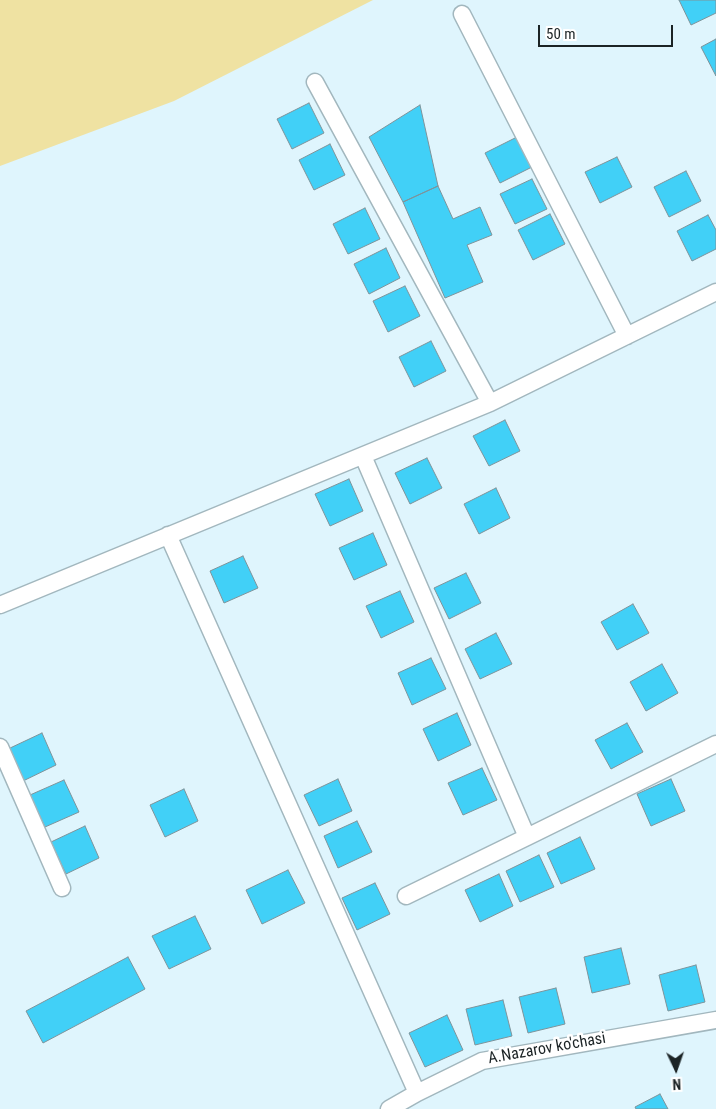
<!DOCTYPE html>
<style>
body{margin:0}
#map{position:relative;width:716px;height:1109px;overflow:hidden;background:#dff5fd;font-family:"Roboto Condensed",sans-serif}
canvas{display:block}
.north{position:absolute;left:651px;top:1044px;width:50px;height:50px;-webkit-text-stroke:4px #fff;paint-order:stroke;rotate:177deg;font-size:14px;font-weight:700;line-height:20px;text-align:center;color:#1b2325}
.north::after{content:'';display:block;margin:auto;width:18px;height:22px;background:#1b2325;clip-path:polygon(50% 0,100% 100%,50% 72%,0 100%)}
.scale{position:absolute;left:538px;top:25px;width:135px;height:22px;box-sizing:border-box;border:2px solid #1b2325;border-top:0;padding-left:6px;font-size:15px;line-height:18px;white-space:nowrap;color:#1b2325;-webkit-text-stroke:4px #fff;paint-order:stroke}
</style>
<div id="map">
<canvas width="716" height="1109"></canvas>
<div class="north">N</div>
<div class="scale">50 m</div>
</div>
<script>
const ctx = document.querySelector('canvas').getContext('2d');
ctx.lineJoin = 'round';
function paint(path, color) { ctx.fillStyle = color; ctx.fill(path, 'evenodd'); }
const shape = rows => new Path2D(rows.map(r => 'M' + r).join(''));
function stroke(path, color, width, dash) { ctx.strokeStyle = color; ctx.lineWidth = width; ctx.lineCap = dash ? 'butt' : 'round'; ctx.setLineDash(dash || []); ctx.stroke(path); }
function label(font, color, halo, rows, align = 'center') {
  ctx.font = font + ' "Roboto Condensed",sans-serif'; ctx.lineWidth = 5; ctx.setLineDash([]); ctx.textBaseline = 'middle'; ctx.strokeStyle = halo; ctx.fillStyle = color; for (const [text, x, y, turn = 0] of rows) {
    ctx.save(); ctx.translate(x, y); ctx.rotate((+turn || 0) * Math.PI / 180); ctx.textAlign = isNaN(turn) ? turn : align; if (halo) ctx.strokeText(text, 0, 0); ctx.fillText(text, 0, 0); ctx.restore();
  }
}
paint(shape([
 [0,0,373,0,174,101,0,166]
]), '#efe2a2');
const building = shape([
 [679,0,716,0,716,13,691,25,679,0],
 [716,39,716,76,701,47,716,39],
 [309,103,324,133,292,149,277,119,309,103],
 [420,105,438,186,403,202,369,137,420,105],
 [517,137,532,167,500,183,485,153,517,137],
 [330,144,345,175,314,190,299,160,330,144],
 [617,157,632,187,600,203,585,172,617,157],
 [686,171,701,201,669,217,654,187,686,171],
 [532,179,547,209,515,224,500,194,532,179],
 [438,186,453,219,480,207,492,235,467,245,483,282,445,298,403,202,438,186],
 [365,208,380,239,348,254,333,224,365,208],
 [550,214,565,244,533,260,518,230,550,214],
 [708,215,716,230,716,249,692,261,677,231,708,215],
 [386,248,400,278,369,294,354,264,386,248],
 [405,286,420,316,388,332,373,301,405,286],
 [431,341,446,371,414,387,399,357,431,341],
 [505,420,520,451,489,466,473,436,505,420],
 [427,458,442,488,410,504,395,473,427,458],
 [349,479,363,511,330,526,315,494,349,479],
 [496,488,510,518,479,534,464,504,496,488],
 [373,533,387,565,354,580,339,548,373,533],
 [243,556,258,588,224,603,210,571,243,556],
 [466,573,481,603,449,619,434,588,466,573],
 [400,591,414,622,381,638,366,606,400,591],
 [633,604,649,633,617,650,601,622,633,604],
 [496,633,512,664,480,679,465,649,496,633],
 [431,658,446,689,412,705,398,673,431,658],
 [662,664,678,693,646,711,630,682,662,664],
 [457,713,471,745,438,761,423,729,457,713],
 [627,723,643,752,611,769,595,740,627,723],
 [42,733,56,765,23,781,8,749,42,733],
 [482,768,497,800,463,815,448,783,482,768],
 [338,779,352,811,319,826,304,795,338,779],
 [671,779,685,811,651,826,637,794,671,779],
 [64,780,79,812,45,827,30,795,64,780],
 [184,789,198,821,165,837,150,805,184,789],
 [357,821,372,852,338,868,324,836,357,821],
 [85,826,99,858,66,874,51,842,85,826],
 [580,837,595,869,561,884,547,853,580,837],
 [539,855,554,887,520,902,506,871,539,855],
 [288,870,305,903,262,924,246,890,288,870],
 [499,874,513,906,480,922,465,890,499,874],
 [375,883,390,914,357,930,342,898,375,883],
 [195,916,211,949,169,969,152,936,195,916],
 [621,948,630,984,592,993,584,957,621,948],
 [128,957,145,989,43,1043,26,1011,128,957],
 [696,965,705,1002,668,1011,659,975,696,965],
 [556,988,565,1024,528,1033,519,997,556,988],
 [503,1000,512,1036,475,1045,466,1009,503,1000],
 [447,1015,463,1050,425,1067,409,1033,447,1015],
 [660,1094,668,1109,636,1109,635,1107,660,1094]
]);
paint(building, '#41d0f7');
stroke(building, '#7e939a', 1);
const minor = shape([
 [462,14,627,336],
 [315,82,490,403],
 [363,456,527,837,716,744],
 [168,535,417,1093],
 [0,605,490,403,716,292],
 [0,747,62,888],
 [406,896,527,837],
 [389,1109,417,1093,482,1061,716,1020]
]);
stroke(minor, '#a2b7be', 19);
stroke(minor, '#fff', 16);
label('16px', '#1b2325', '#fff', [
 ["A.Nazarov ko'chasi",547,1049,-10]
]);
</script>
